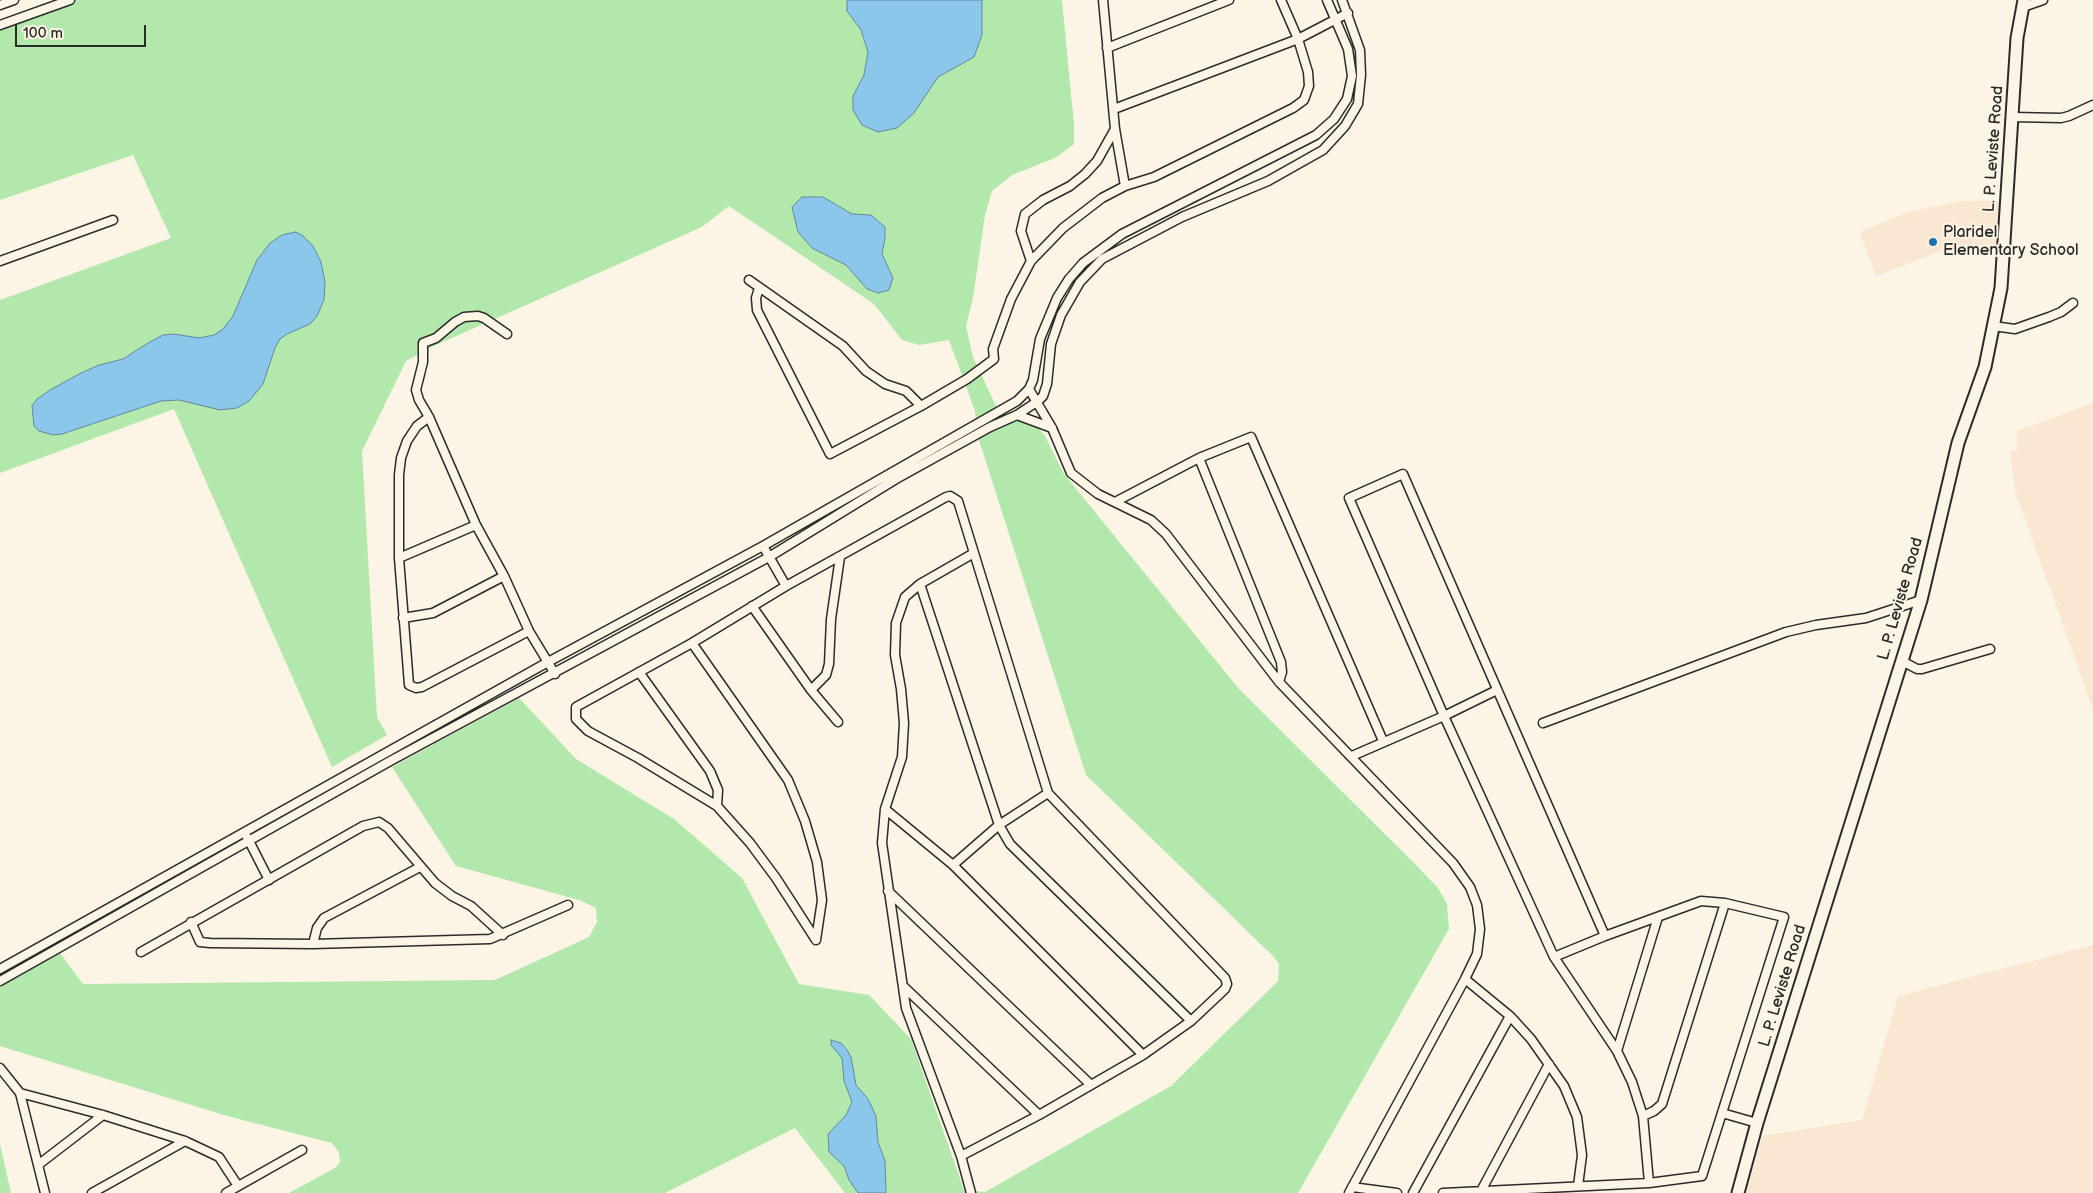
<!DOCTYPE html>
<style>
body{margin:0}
#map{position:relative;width:2093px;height:1193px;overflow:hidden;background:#fcf5e5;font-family:"Balsamiq Sans",sans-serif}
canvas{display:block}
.scale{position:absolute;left:15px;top:25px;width:131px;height:22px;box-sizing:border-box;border:2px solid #2b2b2b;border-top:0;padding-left:6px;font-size:15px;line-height:18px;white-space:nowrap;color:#2b2b2b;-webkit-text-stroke:4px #fcf5e5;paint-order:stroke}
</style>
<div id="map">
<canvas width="2093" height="1193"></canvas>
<div class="scale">100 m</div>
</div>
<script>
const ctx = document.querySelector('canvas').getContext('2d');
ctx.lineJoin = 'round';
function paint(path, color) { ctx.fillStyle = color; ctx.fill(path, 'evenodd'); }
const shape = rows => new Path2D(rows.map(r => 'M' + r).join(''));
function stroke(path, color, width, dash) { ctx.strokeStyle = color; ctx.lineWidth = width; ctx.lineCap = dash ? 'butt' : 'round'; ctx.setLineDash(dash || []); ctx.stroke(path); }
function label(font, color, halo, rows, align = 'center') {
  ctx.font = font + ' "Balsamiq Sans",sans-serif'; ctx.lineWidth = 4; ctx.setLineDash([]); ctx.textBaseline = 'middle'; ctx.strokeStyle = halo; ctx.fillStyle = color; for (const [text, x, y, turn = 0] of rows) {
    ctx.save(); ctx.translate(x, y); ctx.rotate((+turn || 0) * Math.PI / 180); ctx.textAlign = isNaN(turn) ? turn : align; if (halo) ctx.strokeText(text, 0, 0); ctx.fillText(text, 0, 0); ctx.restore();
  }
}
paint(shape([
 [1961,201,2006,201,2002,254,1941,251,1876,276,1860,232,1908,212],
 [2093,403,2093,709,2015,491,2010,451,2017,449,2017,431],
 [2093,945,2093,1193,1747,1193,1762,1136,1862,1120,1898,996]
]), '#fae7d2');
paint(shape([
 [74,0,1062,0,1074,125,1074,144,1057,157,1012,175,992,191,985,215,973,298,966,326,973,357,1005,425,1017,420,1031,421,1044,434,1064,474,1239,689,1414,863,1438,888,1447,904,1449,929,1298,1193,845,1193,795,1128,665,1193,289,1193,335,1168,340,1162,339,1153,332,1143,227,1116,0,1046,0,984,60,953,83,984,495,980,589,937,597,922,596,908,579,900,456,866,392,767,519,698,576,759,674,819,742,878,799,984,869,995,911,1039,964,1190,985,1192,1171,1086,1278,981,1279,964,1274,957,1086,775,979,440,975,411,949,340,919,345,902,340,874,304,729,206,702,227,436,345,406,361,362,451,377,717,387,735,332,767,174,409,0,473,0,300,171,238,133,155,0,200,0,28],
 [0,1144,11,1193,0,1193]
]), '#b2e8ab');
const water = shape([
 [847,0,982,0,982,35,974,57,938,77,914,113,897,128,878,132,862,125,853,110,853,96,864,75,868,52,861,30,847,11,847,0],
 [802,197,823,197,852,214,871,215,885,227,885,238,882,254,893,278,889,290,878,293,867,289,846,265,812,248,798,232,792,207,802,197],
 [295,232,302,235,313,246,321,262,325,282,324,300,317,316,310,324,287,334,280,339,275,348,263,384,249,401,237,408,220,410,179,400,161,401,62,434,53,435,39,431,34,426,32,406,37,399,50,390,81,373,99,365,123,359,148,343,163,335,174,334,199,338,214,335,223,329,233,316,257,260,270,243,282,235,295,232],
 [831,1040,841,1043,847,1050,851,1057,856,1085,868,1099,876,1116,878,1142,885,1161,886,1193,858,1193,849,1180,844,1166,829,1152,828,1134,846,1115,852,1102,844,1081,842,1058,831,1045,831,1040]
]);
paint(water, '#8bc6eb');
stroke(water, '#65889e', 1);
const street = shape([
 [1103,0,1115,129,1125,186],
 [0,5,14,0],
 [2023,7,2043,0],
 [0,25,70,0],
 [1107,48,1229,0],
 [1114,109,1298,39,1348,13],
 [2013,117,2061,118,2069,116,2093,105],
 [0,261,113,220],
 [1031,261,1021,231,1025,214,1043,200,1070,186,1085,174,1097,161,1115,129],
 [749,280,843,346,866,371,885,384,906,391,921,406],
 [759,288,756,298,757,310,830,454,921,406,967,379,994,359,993,349,1011,299,1031,261,1063,228,1102,198,1125,186,1154,177,1293,108,1304,100,1309,86,1308,72,1298,39,1281,0],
 [1993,326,2015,329,2049,317,2061,312,2073,303],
 [507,334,484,318,478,316,464,317,455,322,436,338,423,343,423,362,416,390,419,400,429,417,476,525,504,576,529,631,555,674],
 [1029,389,1052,428,1071,473,1098,494,1151,520,1166,534,1279,682,1453,863,1470,887,1477,905,1480,929,1477,954,1465,979,1349,1193],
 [1017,415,1052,428],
 [429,417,417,426,407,441,401,458,399,475,399,558,409,685,416,688,422,687,529,631],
 [1199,458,1281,662,1282,672,1279,682],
 [1115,502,1199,458,1251,437,1383,741],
 [763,546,786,586],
 [399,558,476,525],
 [920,584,999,825,1010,844,1191,1021],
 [752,606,811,690,838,722],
 [403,618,433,613,504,576],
 [692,643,788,780,805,821,817,862,822,900,816,940],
 [1902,661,1917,669,1922,669,1990,649],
 [639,672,710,771,718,790,717,806],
 [811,690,826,675,829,664,831,619,840,557],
 [1543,723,1786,632,1816,625,1866,618,1921,600],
 [1352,756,1444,716,1497,690],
 [885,809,953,865,1143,1055],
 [247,837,269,880],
 [953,865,999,825,1048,793],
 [888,891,1091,1085],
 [191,922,200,942,210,943,313,944,490,939,568,905],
 [1605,936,1403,474,1349,498,1444,716,1554,957,1617,1051,1632,1082,1643,1116,1649,1183],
 [816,940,776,878,750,843,717,806,638,758,588,731,576,719,576,707,692,643,786,586,946,497,950,496,958,501,1048,793,1225,978,1227,984,1225,989,1191,1021,1143,1055,1039,1115,961,1156],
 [313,944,317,928,324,918,420,867],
 [141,952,363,826,379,822,388,828,435,883,452,896,471,906,503,935],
 [0,969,548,662,763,546,1017,401,1029,389,1033,380,1040,339,1057,298,1069,279,1083,263,1122,234,1316,135,1334,119,1347,99,1352,76,1348,49,1327,0],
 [1465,979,1510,1016,1531,1039,1564,1086,1577,1117,1582,1155,1578,1186],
 [0,981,392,760,769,557,896,479,990,427,1017,415,1038,401,1043,396,1047,384,1051,344,1061,315,1080,282,1102,259,1182,217,1268,181,1323,150,1345,126,1358,104,1361,75,1360,50,1342,0],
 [903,986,1039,1115],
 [1617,1051,1658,917],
 [0,1068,20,1093,45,1193],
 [20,1093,103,1115,185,1141,219,1157,238,1186],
 [1722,1113,1757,1123],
 [1643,1116,1654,1111,1662,1104,1725,903],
 [38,1165,103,1115],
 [1352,1187,1397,1193],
 [1481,1191,1549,1064],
 [92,1193,185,1141],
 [226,1193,302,1150],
 [971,1193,961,1156,906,1008,882,843,885,809,902,757,904,723,901,689,895,655,896,623,905,597,920,584,974,553],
 [1413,1193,1510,1016],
 [1443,1193,1649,1183,1702,1176,1784,917,1725,903,1701,901,1605,936,1554,957]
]);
const secondary = shape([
 [1738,1193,1757,1123,1921,600,1958,443,1985,367,2001,288,2017,38,2024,0]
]);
stroke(street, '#2b2b2b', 11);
stroke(secondary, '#2b2b2b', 15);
stroke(street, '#fcf5e5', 8);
stroke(secondary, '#fcf5e5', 11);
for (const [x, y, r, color] of [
 [1933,242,5,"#1f6fb2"]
]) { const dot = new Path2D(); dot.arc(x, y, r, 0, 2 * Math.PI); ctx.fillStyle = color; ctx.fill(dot); stroke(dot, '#fcf5e5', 2); }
label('16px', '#2b2b2b', '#fcf5e5', [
 ["L. P. Leviste Road",1994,149,-86],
 ["L. P. Leviste Road",1901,599,-74],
 ["L. P. Leviste Road",1783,986,-73]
]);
label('16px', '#2b2b2b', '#fcf5e5', [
 ["Plaridel",1943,233],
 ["Elementary School",1943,251]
], 'left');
</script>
